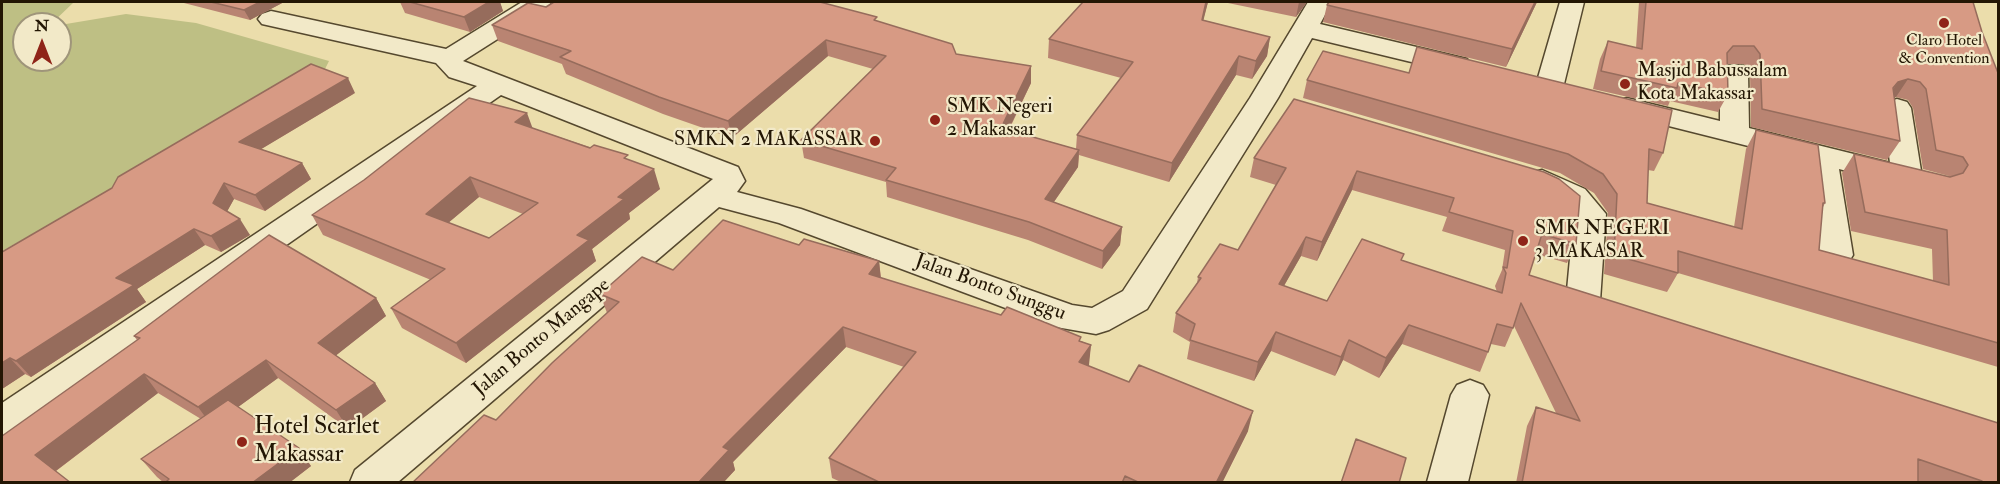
<!DOCTYPE html>
<style>
body{margin:0}
#map{position:relative;width:2000px;height:484px;overflow:hidden;background:#ebddab;font-family:"IM FELL Double Pica",serif}
canvas{display:block}
.frame{position:absolute;inset:0;border:3px solid #231604;pointer-events:none}
.north{position:absolute;left:12px;top:12px;width:60px;height:60px;box-sizing:border-box;background:#f2e9c8;border:2px solid #9f957a;border-radius:50%;rotate:0deg;font-size:16px;font-weight:700;line-height:24px;text-align:center;color:#231604}
.north::after{content:'';display:block;margin:auto;width:21px;height:27px;background:#8f2418;clip-path:polygon(50% 0,100% 100%,50% 72%,0 100%)}
</style>
<div id="map">
<canvas width="2000" height="484"></canvas>
<div class="frame"></div>
<div class="north">N</div>
</div>
<script>
const ctx = document.querySelector('canvas').getContext('2d');
ctx.lineJoin = 'round';
function paint(path, color) { ctx.fillStyle = color; ctx.fill(path, 'evenodd'); }
const shape = rows => new Path2D(rows.map(r => 'M' + r).join(''));
function stroke(path, color, width, dash) { ctx.strokeStyle = color; ctx.lineWidth = width; ctx.lineCap = dash ? 'butt' : 'round'; ctx.setLineDash(dash || []); ctx.stroke(path); }
function label(font, color, halo, rows, align = 'center') {
  ctx.font = font + ' "IM FELL Double Pica",serif'; ctx.lineWidth = 4.5; ctx.setLineDash([]); ctx.textBaseline = 'middle'; ctx.strokeStyle = halo; ctx.fillStyle = color; for (const [text, x, y, turn = 0] of rows) {
    ctx.save(); ctx.translate(x, y); ctx.rotate((+turn || 0) * Math.PI / 180); ctx.textAlign = isNaN(turn) ? turn : align; if (halo) ctx.strokeText(text, 0, 0); ctx.fillText(text, 0, 0); ctx.restore();
  }
}
paint(shape([
 [2,2,73,3,51,24,24,24,24,60,60,60,60,25,126,14,196,23,329,61,323,73,2,251]
]), '#bebf84');
const minor = shape([
 [522,2,551,2,548,7,463,61,738,167,745,181,737,192,801,209,1072,305,1092,308,1123,291,1250,98,1308,2,1332,2,1320,24,1467,59,1471,65,1467,71,1457,73,1312,38,1278,98,1147,309,1109,330,1096,334,1056,327,779,223,719,207,398,482,350,482,355,470,713,179,501,95,16,434,2,438,2,403,477,86,449,77,436,63,262,24,258,19,262,14,271,11,446,49,522,2],
 [1560,2,1584,2,1563,88,1559,94,1549,96,1539,94,1535,88,1560,2],
 [1734,64,1744,66,1748,72,1749,128,1890,163,1883,108,1887,102,1897,99,1907,102,1911,108,1922,177,1918,184,1907,187,1839,169,1853,255,1848,263,1836,266,1824,263,1819,255,1808,161,1617,113,1613,107,1617,101,1627,98,1720,121,1720,72,1724,66,1734,64],
 [1542,170,1585,189,1606,214,1600,301,1595,310,1583,313,1571,310,1566,301,1574,216,1563,203,1531,187,1527,180,1531,173,1542,170],
 [1470,380,1483,385,1489,395,1468,482,1427,482,1451,395,1457,385,1470,380]
]);
stroke(minor, '#55482e', 3);
paint(minor, '#f2e9c8');
paint(shape([
 [180,2,284,2,250,20],
 [400,2,500,2,503,11,470,32,405,13],
 [1083,2,1208,2,1203,20,1270,37,1267,56,1252,79,1236,75,1169,182,1079,155,1078,167,1054,202,1122,227,1120,245,1102,269,1028,240,887,197,886,182,804,158,801,140,873,69,828,56,732,138,663,114,566,74,562,64,498,41,492,25,546,7,877,21,956,54,1031,83,1009,130,1076,149,1077,135,1121,78,1048,58,1049,39],
 [1223,2,1307,2,1296,17],
 [1537,2,1506,67,1323,22,1327,5],
 [1639,2,1973,2,1982,32,1998,73,1998,367,1678,273,1667,292,1604,274,1608,213,1594,193,1560,173,1303,98,1307,80,1323,51,1663,153,1654,171,1648,170,1647,203,1734,227,1746,149,1756,130,1825,203,1822,209,1819,250,1933,281,1932,249,1851,231,1842,173,1854,154,1950,177,1949,176,1923,169,1913,108,1908,100,1896,97,1894,97,1900,141,1887,160,1751,127,1750,72,1744,64,1728,64,1728,94,1718,112,1670,101,1668,106,1593,89,1600,59,1608,41,1636,48],
 [355,93,261,149,302,163,311,179,265,211,234,199,227,211,250,235,221,252,205,245,137,289,146,302,31,377,25,374,2,389,2,252],
 [1294,99,1576,244,1567,263,1536,254,1529,275,1998,483,1516,483,1527,426,1536,407,1556,413,1514,326,1505,347,1491,344,1488,352,1480,372,1402,344,1379,378,1343,360,1335,376,1271,351,1254,381,1187,359,1190,342,1173,332,1176,313,1197,283,1198,277,1238,250,1276,185,1250,177,1254,158],
 [1352,190,1447,217,1442,231,1505,250,1502,270,1495,286,1497,292,1402,261,1327,301,1284,286,1301,256,1317,261],
 [532,128,629,160,660,189,629,213,630,219,592,249,596,261,466,363,402,328,391,308,431,280,323,235,312,215],
 [479,197,523,214,489,238,448,223],
 [799,245,879,261,881,278,1081,341,1091,345,1088,366,1248,431,1222,483,843,483,832,478,829,458,904,367,846,347,733,462,735,470,723,483,412,483,496,420,607,313,600,294,673,270],
 [376,298,386,316,336,355,375,383,386,401,348,429,278,378,238,407,311,466,289,483,164,483,157,477,141,459,201,419,158,393,56,471,2,483,137,340,134,336]
]), '#b98472');
paint(shape([
 [260,2,284,2,250,20,244,10],
 [489,2,500,2,503,11,470,32,464,17],
 [1206,2,1208,2,1199,38,1202,20],
 [1299,2,1307,2,1296,17],
 [1535,2,1537,2,1506,67,1512,49],
 [1270,37,1267,56,1252,79,1256,61],
 [826,40,828,56,732,138,728,121],
 [1239,56,1236,75,1169,182,1172,163],
 [1031,66,1031,83,1001,145,1001,128],
 [348,78,355,93,248,157,239,142],
 [1908,79,1896,97,1886,100,1898,82],
 [527,113,534,132,515,122],
 [1079,150,1078,167,1044,216,1045,199],
 [302,163,311,179,265,211,255,195],
 [654,169,660,189,629,213,630,219,592,249,596,261,466,363,456,343,577,235,618,197],
 [1357,171,1352,190,1317,261,1322,242],
 [470,177,479,197,435,234,426,214],
 [224,183,234,199,223,219,213,203],
 [240,219,250,235,221,252,211,236],
 [1122,227,1120,245,1102,269,1103,251],
 [194,229,205,245,137,289,146,302,31,377,16,361,116,278],
 [1306,237,1301,256,1274,303,1279,284],
 [879,261,881,281,869,274],
 [376,298,386,316,329,361,318,343],
 [1409,325,1402,344,1379,378,1386,358],
 [843,327,846,347,733,462,735,470,723,483,698,483,723,447],
 [1276,332,1271,351,1254,381,1258,362],
 [1349,340,1343,360,1335,376,1341,357],
 [1091,345,1089,365,1077,382,1079,362],
 [10,358,25,374,2,389,2,363],
 [266,360,278,378,212,426,198,407],
 [144,374,158,393,53,473,35,455],
 [375,383,386,401,348,429,336,410],
 [1253,411,1248,431,1222,483,1216,483],
 [299,448,311,466,289,483,252,483]
]), '#966c5c');
const building = shape([
 [211,2,260,2,244,10,211,2],
 [410,2,489,2,464,17,410,2],
 [554,2,820,2,877,17,874,20,952,44,956,54,1031,66,1001,128,1079,150,1045,199,1122,227,1103,251,1029,222,886,180,896,168,801,140,886,56,826,40,728,121,659,97,560,57,571,51,492,25,528,3,546,7,554,2],
 [1083,2,1206,2,1202,20,1270,37,1256,61,1239,56,1172,163,1077,135,1133,62,1049,39,1083,2],
 [1329,2,1535,2,1512,49,1327,5,1329,2],
 [1646,2,1973,2,1982,32,1998,73,1998,343,1678,251,1678,273,1614,255,1617,194,1603,174,1568,154,1307,80,1323,51,1409,73,1417,47,1672,110,1663,153,1649,149,1647,203,1742,229,1756,130,1818,145,1825,203,1823,203,1819,250,1949,285,1947,230,1865,212,1854,154,1950,177,1963,173,1968,165,1963,157,1936,150,1926,89,1920,82,1908,79,1898,82,1893,88,1900,141,1762,109,1760,54,1754,46,1733,46,1727,53,1728,94,1678,83,1677,88,1601,71,1608,41,1642,49,1646,2],
 [311,64,348,78,239,142,302,163,255,195,224,183,213,203,240,219,211,236,194,229,116,278,134,285,16,361,10,358,2,363,2,252,112,188,118,177,311,64],
 [469,98,527,113,515,122,590,148,594,145,628,155,624,158,654,169,618,197,624,199,577,235,589,240,456,343,391,308,445,269,312,215,364,180,469,98],
 [470,177,538,203,489,238,426,214,470,177],
 [1294,99,1544,172,1559,179,1580,196,1576,244,1542,234,1529,275,1998,423,1998,483,1983,483,1982,481,1918,459,1918,483,1522,483,1536,407,1580,421,1521,303,1513,328,1497,324,1488,352,1409,325,1386,358,1349,340,1341,357,1276,332,1258,362,1190,340,1195,324,1176,313,1201,278,1198,277,1220,244,1238,250,1286,168,1254,158,1294,99],
 [1357,171,1454,198,1449,212,1513,231,1507,268,1503,267,1506,273,1502,293,1401,260,1404,254,1362,239,1327,301,1279,284,1306,237,1322,242,1357,171],
 [723,220,799,245,804,239,879,261,869,274,1001,315,1007,307,1081,337,1079,341,1091,345,1079,362,1129,382,1139,365,1253,411,1216,483,1140,483,1125,476,1122,483,881,483,829,458,916,352,843,327,723,447,729,450,698,483,412,483,484,415,496,420,552,363,619,302,600,294,642,257,673,270,723,220],
 [269,235,376,298,318,343,375,383,336,410,266,360,198,407,144,374,35,455,71,483,2,483,2,436,140,338,134,336,269,235],
 [228,400,299,448,252,483,165,483,169,479,141,459,228,400],
 [1356,439,1406,458,1399,483,1341,483,1356,439]
]);
paint(building, '#d79a84');
stroke(building, '#966c5c', 1.5);
for (const [x, y, r, color] of [
 [1944,23,6,"#8f2418"],
 [1625,84,6,"#8f2418"],
 [935,120,6,"#8f2418"],
 [875,141,6,"#8f2418"],
 [1523,241,6,"#8f2418"],
 [242,442,6,"#8f2418"]
]) { const dot = new Path2D(); dot.arc(x, y, r, 0, 2 * Math.PI); ctx.fillStyle = color; ctx.fill(dot); stroke(dot, '#f2e9c8', 2); }
label('16px', '#231604', '#f2e9c8', [
 ["Claro Hotel",1944,42],
 ["& Convention",1944,60]
]);
label('20px', '#231604', '#f2e9c8', [
 ["Masjid Babussalam",1637,72],
 ["Kota Makassar",1637,95],
 ["SMK Negeri",947,108],
 ["2 Makassar",947,131],
 ["SMKN 2 MAKASSAR",863,141,"right"],
 ["SMK NEGERI",1535,230],
 ["3 MAKASAR",1535,253]
], 'left');
label('20px', '#231604', '#f2e9c8', [
 ["Jalan Bonto Sunggu",990,288,20],
 ["Jalan Bonto Mangape",542,338,-40]
]);
label('24px', '#231604', '#f2e9c8', [
 ["Hotel Scarlet",254,428],
 ["Makassar",254,456]
], 'left');
</script>
